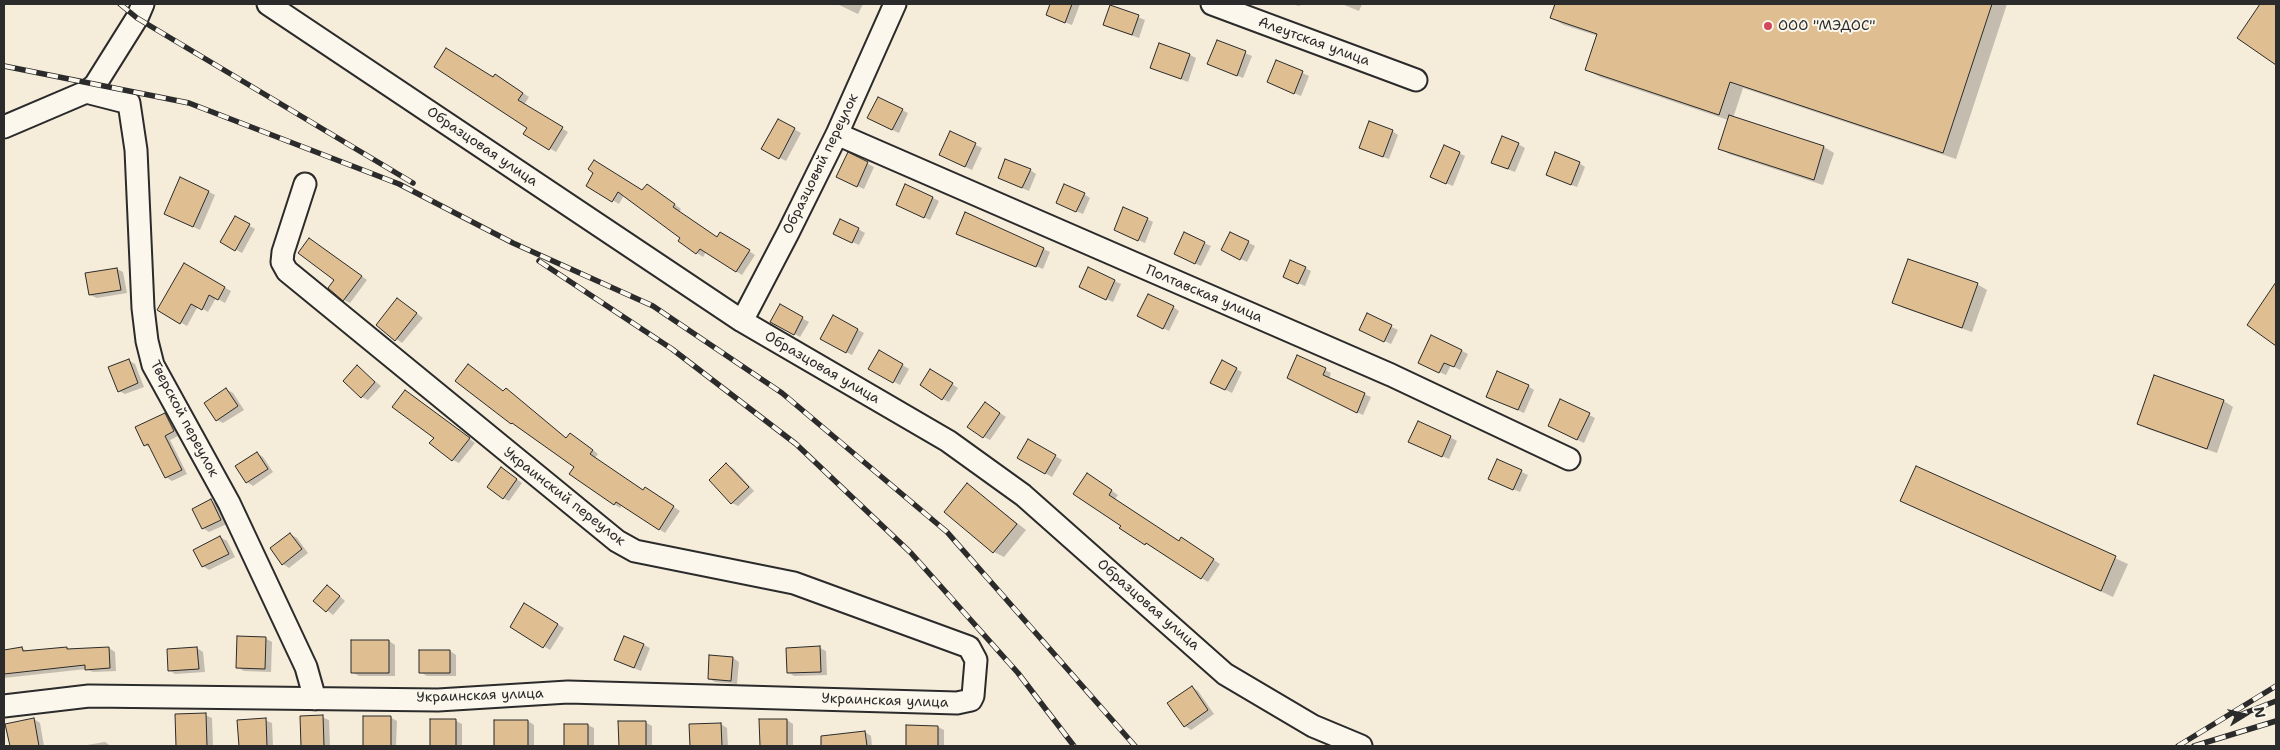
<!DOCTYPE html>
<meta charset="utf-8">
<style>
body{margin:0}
#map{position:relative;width:2280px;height:750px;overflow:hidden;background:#f5ecda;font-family:"Shantell Sans",sans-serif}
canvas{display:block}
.frame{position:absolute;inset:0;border:5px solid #2b2b2b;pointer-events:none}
.north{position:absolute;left:2220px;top:690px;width:50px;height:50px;-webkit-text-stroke:4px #fbf7ec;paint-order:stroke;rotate:80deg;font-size:14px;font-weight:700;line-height:20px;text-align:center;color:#2b2b2b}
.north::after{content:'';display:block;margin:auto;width:18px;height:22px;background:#2b2b2b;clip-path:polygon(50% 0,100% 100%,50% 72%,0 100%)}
</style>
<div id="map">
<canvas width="2280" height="750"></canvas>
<div class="frame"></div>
<div class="north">N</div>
</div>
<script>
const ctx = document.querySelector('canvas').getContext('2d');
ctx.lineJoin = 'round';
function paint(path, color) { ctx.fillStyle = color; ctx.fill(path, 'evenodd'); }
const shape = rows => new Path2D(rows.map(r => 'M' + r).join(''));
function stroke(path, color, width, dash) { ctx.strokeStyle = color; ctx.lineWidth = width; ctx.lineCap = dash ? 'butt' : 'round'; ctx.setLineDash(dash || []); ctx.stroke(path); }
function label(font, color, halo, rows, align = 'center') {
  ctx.font = font + ' "Shantell Sans",sans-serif'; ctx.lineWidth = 4; ctx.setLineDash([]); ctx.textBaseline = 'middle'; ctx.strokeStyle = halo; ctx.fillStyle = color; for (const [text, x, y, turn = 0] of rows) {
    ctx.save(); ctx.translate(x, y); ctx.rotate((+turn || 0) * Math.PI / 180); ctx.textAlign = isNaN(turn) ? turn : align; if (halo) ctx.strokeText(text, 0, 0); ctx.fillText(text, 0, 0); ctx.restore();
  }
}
paint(shape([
 [837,4,863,4,858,14],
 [1051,4,1080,4,1072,25,1047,15],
 [1290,4,1300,4,1300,6],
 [1342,4,1362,4,1359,11],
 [1556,4,2007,4,1956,159,1743,88,1733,118,1824,147,1834,153,1823,185,1729,154,1719,148,1728,120,1600,77,1587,70,1598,36,1564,25,1551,18],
 [2262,4,2276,4,2276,64,2239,37],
 [1111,6,1145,20,1139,38,1111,28],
 [1217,41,1252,56,1243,78,1209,64],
 [1190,55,1196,58,1188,82,1152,68],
 [1277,61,1309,76,1301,96,1268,82],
 [493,79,502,79,529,97,524,105,568,132,556,152,525,133,528,128],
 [902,110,908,113,899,133,875,122],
 [778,120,801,133,786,161,763,149],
 [1392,131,1398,135,1389,159,1367,151],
 [951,133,982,148,972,170,947,158],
 [1518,144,1525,148,1515,172,1499,166],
 [1459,153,1465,156,1453,186,1438,180],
 [848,154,874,167,864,189,844,180],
 [1579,163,1585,167,1577,187,1554,178],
 [1030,170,1036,174,1029,191,1005,181],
 [587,185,643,191,654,189,681,209,679,212,718,238,727,237,755,255,742,275,706,252,703,257,679,241,682,238,624,195,619,204],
 [209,192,215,195,200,230,172,217],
 [1084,194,1090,198,1083,214,1064,206],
 [933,198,939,201,930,220,904,208],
 [966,213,1050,252,1043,269,957,234],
 [236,218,255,229,242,253,222,242],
 [1147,219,1153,222,1145,243,1115,230],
 [858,229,865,233,859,245,841,237],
 [1231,234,1255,246,1247,262,1229,253],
 [310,239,367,280,350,303,344,300,336,280],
 [1204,243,1211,246,1201,266,1181,257],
 [184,265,231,291,225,303,216,298,208,312,198,306,187,326,159,310],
 [1305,268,1311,271,1305,286,1291,280],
 [117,269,123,272,127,293,97,298,90,295],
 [1089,269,1121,284,1113,302,1087,290],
 [1977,284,1987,290,1972,332,1904,308,1894,303],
 [2276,284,2276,344,2248,325],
 [398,299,423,318,402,343,377,325],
 [780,306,809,322,800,337,772,321],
 [1173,307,1179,311,1169,331,1145,319],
 [1367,315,1398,330,1391,344,1367,333],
 [833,317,864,333,852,355,822,339],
 [1462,351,1468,354,1460,370,1451,365,1446,375,1426,366],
 [880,352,909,369,900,385,870,369],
 [128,360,135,364,144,387,125,394,119,391],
 [357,367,381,386,368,400,362,397],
 [1236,369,1242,372,1232,393,1218,386],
 [1325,370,1331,373,1329,379,1371,397,1363,415,1294,381],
 [937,374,958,388,949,402,943,399],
 [2155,377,2224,401,2233,407,2217,453,2148,429,2138,423],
 [1528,386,1534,390,1524,413,1494,400],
 [226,389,233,393,244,410,223,423,217,420],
 [504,392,512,393,567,439,570,434,577,438,598,454,595,458,644,491,650,492,680,511,665,533,622,505,620,508,614,504,576,467,512,423],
 [412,395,475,443,459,463,453,460],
 [991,407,1006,417,990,440,984,437],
 [165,414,171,418,180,435,170,440,187,474,172,481,166,477,152,449,145,445],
 [1589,415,1595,418,1584,443,1555,429],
 [1450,437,1457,441,1449,459,1416,445],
 [1029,441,1062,460,1052,477,1019,458],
 [257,453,263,457,273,472,253,486,247,482],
 [1498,461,1528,475,1520,492,1496,482],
 [727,465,733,468,754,491,738,506,732,503],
 [1916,468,2128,564,2113,597,1901,500],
 [508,473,522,483,509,501,503,498],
 [1093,478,1118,495,1115,499,1180,542,1188,543,1220,564,1208,582,1121,528,1122,526],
 [968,484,1026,530,1004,557,994,552],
 [211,501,217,504,227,524,209,532,203,528],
 [290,534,297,538,308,553,289,568,283,564],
 [220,537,227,541,235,557,209,570,203,566],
 [333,590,345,601,333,615,315,601],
 [525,605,564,628,550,650,511,626],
 [265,638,272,642,271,672,244,671,237,667],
 [352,641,389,641,395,645,395,676,359,676,352,672],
 [644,645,650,648,641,671,622,663],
 [22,648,28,652,66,648,70,651,109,648,115,652,116,671,93,672,86,669,4,678,4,652],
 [197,648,203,652,205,672,175,674,169,670],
 [820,648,826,651,827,675,794,676,788,672],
 [450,651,456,655,456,676,427,676,420,672],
 [733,658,739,662,737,684,715,682,709,679],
 [1192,687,1198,691,1214,714,1191,730,1185,726],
 [205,715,212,718,213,746,177,746,176,716],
 [322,717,329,720,330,746,303,746],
 [364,717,390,717,397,721,396,746,364,746],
 [34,719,40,723,44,746,11,746,7,725],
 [265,720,272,723,273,746,240,746,239,721],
 [761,720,787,720,793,724,793,746,761,746],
 [431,721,456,721,462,724,462,746,431,746],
 [495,721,528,721,534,725,534,746,495,746],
 [645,722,652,726,652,746,621,746,620,723],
 [721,724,727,728,728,746,691,746,690,725],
 [566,725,588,725,594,728,594,746,566,746],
 [908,726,938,727,944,730,944,746,907,746],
 [865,732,871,736,872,746,833,746,832,736],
 [105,742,111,746,81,746]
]), '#0003');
const building = shape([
 [1050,4,1072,4,1065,23,1046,15,1050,4],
 [1555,4,1992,4,1943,153,1730,82,1719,115,1585,70,1597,34,1550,18,1555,4],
 [2260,4,2276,4,2276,65,2237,38,2260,4],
 [1110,5,1139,15,1132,35,1103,25,1110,5],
 [1217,40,1246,51,1237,76,1207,64,1217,40],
 [1159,43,1190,54,1181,79,1150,68,1159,43],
 [446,48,493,77,495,74,523,93,518,100,563,127,549,150,523,134,527,128,434,67,446,48],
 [1276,60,1303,71,1294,94,1267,82,1276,60],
 [878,97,903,109,892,130,867,118,878,97],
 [1729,115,1824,146,1814,180,1718,149,1729,115],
 [778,119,795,128,779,159,761,149,778,119],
 [1369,121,1393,130,1383,157,1359,148,1369,121],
 [950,131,976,143,965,167,939,155,950,131],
 [1502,136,1519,143,1508,169,1491,163,1502,136],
 [1444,145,1460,152,1446,184,1430,177,1444,145],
 [848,152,868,162,857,187,836,177,848,152],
 [1555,152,1580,162,1571,185,1546,175,1555,152],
 [1005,159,1031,169,1022,188,998,178,1005,159],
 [594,160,642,190,647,184,675,204,673,207,717,237,720,232,750,250,736,272,700,249,696,254,678,241,680,238,618,192,612,202,586,186,593,173,588,169,594,160],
 [180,177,209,191,193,227,164,214,180,177],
 [905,184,933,197,924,218,896,205,905,184],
 [1064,184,1085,193,1076,212,1056,203,1064,184],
 [1123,207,1148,218,1138,241,1114,230,1123,207],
 [965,212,1044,248,1036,267,956,234,965,212],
 [235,216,250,224,235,251,220,242,235,216],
 [840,219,859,228,852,243,833,234,840,219],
 [1184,232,1205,242,1195,264,1174,254,1184,232],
 [1230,232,1249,241,1240,260,1221,250,1230,232],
 [309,238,362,276,343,301,328,288,334,280,298,253,309,238],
 [1908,259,1978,283,1962,328,1892,303,1908,259],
 [1290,260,1306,267,1298,284,1283,277,1290,260],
 [184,263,225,287,218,300,209,295,202,310,191,304,180,324,157,310,184,263],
 [1088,267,1115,280,1106,300,1079,287,1088,267],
 [117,268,121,290,89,295,85,273,117,268],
 [2276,282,2276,346,2247,325,2276,282],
 [1148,294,1174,306,1163,329,1137,316,1148,294],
 [397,298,417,313,395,341,376,325,397,298],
 [780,304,803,317,794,335,770,322,780,304],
 [1367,313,1392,325,1384,342,1359,330,1367,313],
 [833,315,858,329,846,353,820,339,833,315],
 [1431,335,1462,350,1454,367,1444,363,1439,373,1418,363,1431,335],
 [879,350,903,364,893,383,868,369,879,350],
 [1297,355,1326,368,1323,375,1365,393,1357,413,1287,378,1297,355],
 [129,359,138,383,118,392,108,367,129,359],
 [1222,360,1237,368,1225,390,1210,383,1222,360],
 [468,364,503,391,506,388,566,438,570,433,593,450,590,454,643,490,645,487,674,506,659,530,616,502,614,505,569,474,574,467,512,423,511,424,455,381,468,364],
 [357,365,375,382,361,398,343,381,357,365],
 [930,369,953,383,942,400,920,385,930,369],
 [1497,371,1529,385,1518,410,1486,397,1497,371],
 [2154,375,2224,400,2207,449,2137,424,2154,375],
 [226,388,238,406,216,421,204,403,226,388],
 [405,390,470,438,452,461,429,443,434,438,392,407,405,390],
 [1560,399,1590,413,1577,440,1548,426,1560,399],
 [985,402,1000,413,983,438,967,427,985,402],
 [165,413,174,431,165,436,182,470,165,478,148,444,144,446,135,427,165,413],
 [1418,421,1451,436,1442,457,1408,442,1418,421],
 [1028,439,1056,455,1045,474,1017,458,1028,439],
 [257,452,268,469,246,483,235,466,257,452],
 [1497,459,1522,470,1513,490,1488,479,1497,459],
 [726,463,749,487,731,504,709,480,726,463],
 [1916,466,2116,556,2101,591,1900,501,1916,466],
 [501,467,517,479,503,499,487,487,501,467],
 [1087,473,1112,490,1109,495,1179,541,1181,537,1214,559,1201,579,1146,543,1145,545,1119,528,1121,526,1073,494,1087,473],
 [967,483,1017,524,993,553,944,512,967,483],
 [211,499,221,520,202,529,192,509,211,499],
 [290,533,302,549,282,565,270,548,290,533],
 [220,536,229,554,202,567,193,550,220,536],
 [327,585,340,596,326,612,313,601,327,585],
 [524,603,558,624,543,648,510,627,524,603],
 [237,636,266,637,265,669,236,668,237,636],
 [624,636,644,644,634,668,614,660,624,636],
 [351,640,389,640,389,673,351,673,351,640],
 [820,646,821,672,787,673,786,648,820,646],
 [22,647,23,651,67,647,67,649,109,647,110,668,85,670,85,665,4,674,4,650,22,647],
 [197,647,199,669,168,671,167,649,197,647],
 [419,650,450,650,450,673,419,673,419,650],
 [709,655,733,657,731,681,708,679,709,655],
 [1192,686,1208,710,1184,727,1167,703,1192,686],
 [206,713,207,746,176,746,175,714,206,713],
 [323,715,324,746,301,746,300,716,323,715],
 [363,716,391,716,391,746,363,746,363,716],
 [34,718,39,746,10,746,5,724,34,718],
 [266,718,267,746,239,746,237,720,266,718],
 [430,719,456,719,456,746,430,746,430,719],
 [759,719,787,719,787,746,760,746,759,719],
 [494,720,528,720,528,746,494,746,494,720],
 [618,721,646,721,646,746,619,746,618,721],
 [721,723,722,746,690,746,689,724,721,723],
 [564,724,588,724,588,746,564,746,564,724],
 [906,725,938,726,938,746,906,746,906,725],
 [865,731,867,746,821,746,821,736,865,731]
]);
paint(building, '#dfbf92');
stroke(building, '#2b2b2b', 1);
const minor = shape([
 [268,4,742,321,948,441,1023,495,1225,674,1313,726,1361,746],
 [1212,4,1416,80],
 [86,92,129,103,136,150,143,308,147,341,153,365,229,503,306,667,315,699],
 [4,127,86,92,95,85,137,18,143,4],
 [837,134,1391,375,1569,459],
 [742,321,788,233,837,134,895,4],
 [4,706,89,696,438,700,568,692,957,703,971,700,973,696,976,660,969,647,794,583,635,551,617,541,287,271,282,262,283,252,305,184]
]);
stroke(minor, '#2b2b2b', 25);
stroke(minor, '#fbf7ec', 21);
const rail = shape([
 [120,4,137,18,413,183],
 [4,66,189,103,399,184,513,243,653,306,782,393,947,532,1135,746],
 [539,261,672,349,796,444,911,553,1018,673,1074,746],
 [2237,716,2276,701],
 [2178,746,2276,686],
 [2194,746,2276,721]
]);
stroke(rail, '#2b2b2b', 5.5);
stroke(rail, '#fbf7ec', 4, [11]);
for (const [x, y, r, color] of [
 [1768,26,5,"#d1495b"]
]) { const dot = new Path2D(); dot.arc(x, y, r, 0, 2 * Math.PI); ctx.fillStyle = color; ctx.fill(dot); stroke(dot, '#fbf7ec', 2); }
label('14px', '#2b2b2b', '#fbf7ec', [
 ["ООО \"МЭДОС\"",1778,26]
], 'left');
label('14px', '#2b2b2b', '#fbf7ec', [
 ["Алеутская улица",1314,42,20],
 ["Образцовая улица",482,147,34],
 ["Образцовый переулок",821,164,-64],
 ["Полтавская улица",1204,294,23],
 ["Образцовая улица",822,368,30],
 ["Тверской переулок",184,419,62],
 ["Украинский переулок",564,497,38],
 ["Образцовая улица",1148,605,41],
 ["Украинская улица",480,696,-2],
 ["Украинская улица",885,701,2]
]);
</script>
